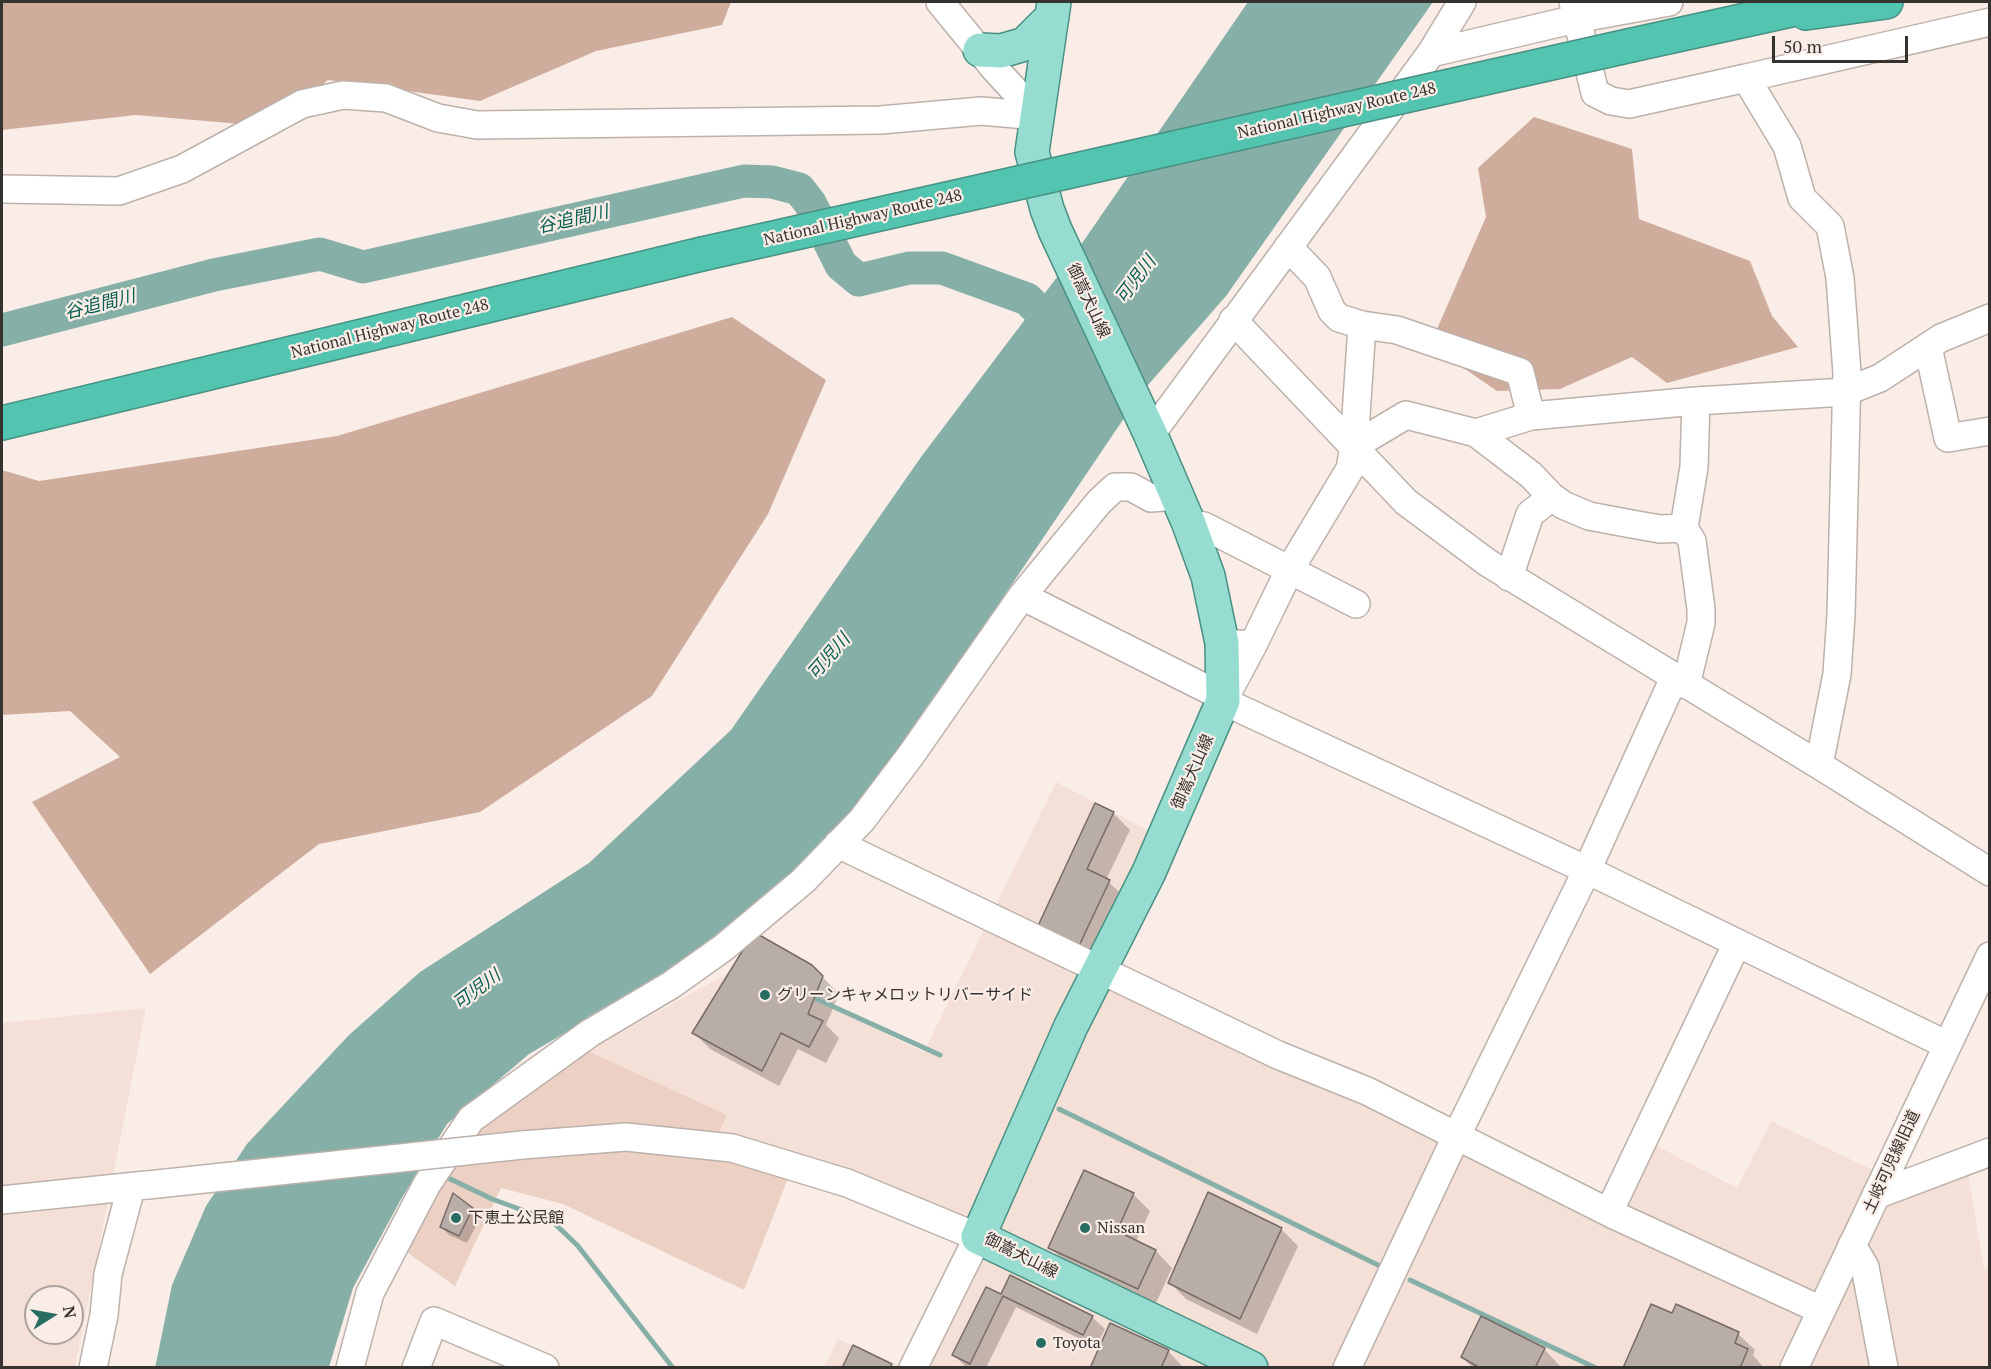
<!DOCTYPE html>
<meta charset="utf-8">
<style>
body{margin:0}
#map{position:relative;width:1991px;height:1369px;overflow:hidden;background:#faede7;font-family:"PT Serif",serif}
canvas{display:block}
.frame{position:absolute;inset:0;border:3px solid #36322f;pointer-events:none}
.north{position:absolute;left:24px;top:1285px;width:60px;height:60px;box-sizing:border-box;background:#faede7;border:2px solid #aca29d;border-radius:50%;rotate:79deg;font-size:16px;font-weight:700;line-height:24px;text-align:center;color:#36322f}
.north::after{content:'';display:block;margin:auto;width:21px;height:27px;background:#286d61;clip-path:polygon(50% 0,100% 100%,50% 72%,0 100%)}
.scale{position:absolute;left:1772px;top:36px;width:136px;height:27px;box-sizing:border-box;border:3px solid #36322f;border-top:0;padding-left:8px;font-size:18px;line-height:21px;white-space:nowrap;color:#36322f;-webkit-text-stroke:4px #faede7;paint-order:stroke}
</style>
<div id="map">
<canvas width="1991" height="1369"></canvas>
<div class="frame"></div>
<div class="north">N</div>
<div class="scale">50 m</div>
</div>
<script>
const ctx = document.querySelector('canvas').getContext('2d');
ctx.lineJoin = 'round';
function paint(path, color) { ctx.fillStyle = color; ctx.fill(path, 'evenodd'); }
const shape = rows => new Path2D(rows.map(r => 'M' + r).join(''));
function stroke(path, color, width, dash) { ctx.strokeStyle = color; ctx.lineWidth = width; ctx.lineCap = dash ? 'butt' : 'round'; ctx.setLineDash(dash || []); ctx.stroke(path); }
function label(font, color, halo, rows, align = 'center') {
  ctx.font = font + ' "PT Serif","Noto Sans JP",serif'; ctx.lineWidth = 4.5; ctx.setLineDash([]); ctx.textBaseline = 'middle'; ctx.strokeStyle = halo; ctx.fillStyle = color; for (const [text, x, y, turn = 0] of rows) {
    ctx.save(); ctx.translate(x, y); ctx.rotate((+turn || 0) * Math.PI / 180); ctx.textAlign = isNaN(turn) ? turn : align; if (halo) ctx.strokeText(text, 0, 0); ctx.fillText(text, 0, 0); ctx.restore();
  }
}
paint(shape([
 [1056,782,1164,839,1098,969,1614,1215,1651,1143,1737,1188,1771,1121,1885,1176,1966,1161,1984,1269,1989,1269,1989,1367,913,1367,978,1238,714,1146,727,1115,588,1051,742,965,924,1052],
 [146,1008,75,1367,2,1367,2,1023],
 [36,1297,72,1297,72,1333,36,1333],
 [838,1339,903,1367,823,1368]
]), '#f4e0d6');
paint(shape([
 [588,1051,727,1115,714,1145,793,1166,744,1290,563,1204,501,1188,455,1286,395,1244,446,1155,522,1096]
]), '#ecd0c3');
paint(shape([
 [2,2,731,2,722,25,596,51,480,101,328,80,276,127,136,115,2,130],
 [1534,117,1632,149,1639,219,1750,261,1772,316,1798,347,1667,383,1632,357,1560,389,1497,391,1430,345,1486,217,1478,168],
 [732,317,826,380,768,514,652,696,480,812,319,844,150,974,32,802,120,757,70,711,2,715,2,470,39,481,337,436]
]), '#cfad9c');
paint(shape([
 [1248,2,1433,2,1226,296,1141,393,871,793,776,889,678,967,529,1054,447,1124,400,1201,353,1288,329,1367,155,1368,172,1285,206,1206,247,1144,349,1035,420,972,589,863,731,730,921,457,1076,252]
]), '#86b0a7');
paint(shape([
 [1113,813,1130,830,1106,880,1126,898,1095,963,1039,928],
 [812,966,839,994,826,1025,839,1038,826,1063,798,1049,779,1086,710,1049,694,1033],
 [1085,1172,1133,1194,1150,1211,1136,1242,1156,1251,1172,1268,1155,1305,1067,1264,1050,1247],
 [1209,1194,1281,1229,1298,1246,1257,1334,1186,1299,1170,1283],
 [453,1195,480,1218,467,1243,449,1235,441,1226],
 [1011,1277,1092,1317,1105,1329,1096,1347,1016,1307,986,1368,967,1368,954,1355,1002,1296],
 [1673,1315,1738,1334,1755,1350,1753,1355,1764,1368,1624,1368],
 [1544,1349,1560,1366,1560,1368,1473,1368,1462,1357],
 [1168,1351,1184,1368,1091,1368]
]), '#0003');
stroke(shape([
 [810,996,940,1055],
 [1059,1109,1382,1267],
 [442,1175,492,1199,552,1221,578,1246,673,1368],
 [1410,1280,1596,1368]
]), '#86b0a7', 5);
stroke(shape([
 [2,330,214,275,320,254,363,267,744,181,772,182,799,189,810,203,841,265,859,280,909,268,942,268,1027,299,1066,337]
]), '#86b0a7', 33);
const building = shape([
 [1095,803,1114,812,1087,869,1110,880,1078,948,1037,928,1095,803],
 [754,932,812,965,823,976,808,1014,823,1021,809,1047,781,1033,762,1071,692,1033,754,932],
 [1084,1170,1134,1193,1117,1231,1156,1250,1138,1289,1048,1248,1084,1170],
 [1208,1192,1282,1228,1240,1319,1168,1283,1208,1192],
 [453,1193,473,1208,459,1236,440,1227,453,1193],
 [1010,1275,1093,1316,1083,1335,1003,1296,970,1364,952,1355,986,1287,1001,1294,1010,1275],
 [1651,1304,1672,1313,1676,1304,1739,1332,1735,1343,1748,1349,1740,1368,1623,1368,1651,1304],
 [1481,1316,1545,1348,1535,1368,1480,1368,1461,1357,1481,1316],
 [1110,1323,1169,1350,1161,1368,1090,1368,1110,1323],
 [853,1345,892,1364,890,1368,842,1368,853,1345]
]);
paint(building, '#b9ada8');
stroke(building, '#766b66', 1.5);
const minor = shape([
 [940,2,994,68,1038,116],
 [1573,2,1595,93,1611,101,1629,104,1746,78,1787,146,1802,198,1830,226,1840,278,1847,373,1841,615,1837,674,1819,765],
 [1431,53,1576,19,1669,2],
 [1746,78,1990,22],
 [2,189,119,191,182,169,302,104,343,95,386,98,438,118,477,125,881,120,981,111,1038,116],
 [1288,247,1317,277,1332,311,1339,318,1362,325,1397,330,1520,372,1531,416],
 [1233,320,1406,502,1488,563,1819,765,1990,872],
 [1928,347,1948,438,1990,431],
 [1149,431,1157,426,1431,53,1462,2],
 [1476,433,1531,475,1552,497,1563,505,1589,516,1626,523,1660,529,1684,528],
 [1354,446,1406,415,1476,433,1531,416,1696,401,1845,392,1880,378,1941,338,1990,318],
 [1189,524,1204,526,1356,604],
 [1509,577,1530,514,1552,497],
 [1022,596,1223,697],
 [1236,644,1253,645,1290,569,1350,469,1354,446,1362,325],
 [1253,645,1223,701,1587,870,1947,1045],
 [1686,685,1701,623,1701,609,1692,541,1684,528,1694,467,1696,401],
 [838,844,1278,1055,1367,1091,1614,1215,1821,1310],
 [522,1145,626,1137,732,1148,847,1183,978,1237,913,1368],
 [1876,1195,1990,1152],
 [2,1200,146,1185],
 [1609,1212,1737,943],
 [1852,1245,1865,1267,1884,1368],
 [93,1368,104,1315,108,1274,131,1188],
 [350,1368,370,1293,427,1184,471,1119,590,1033,671,985,723,948,803,881,862,820,911,755,1022,596,1099,502,1115,487,1131,487,1151,498,1177,496],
 [416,1368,434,1321,545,1368],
 [1347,1368,1456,1137,1587,870,1674,678],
 [1794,1368,1990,956]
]);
const major = shape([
 [1054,2,1032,152,1047,209,1055,230,1149,431,1189,524,1208,576,1222,643,1223,701,1149,872,1071,1026,978,1237,1251,1368],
 [980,50,1001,51,1025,44,1052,17]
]);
const highway = shape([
 [1806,13,1886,2],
 [1632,45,1828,2],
 [2,423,702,254]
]);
stroke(minor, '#bdb1ab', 30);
stroke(major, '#489183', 36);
stroke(highway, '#489183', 36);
stroke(minor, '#fff', 27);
stroke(major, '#97dcd0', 33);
stroke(highway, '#52c4b0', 33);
const minorBridge = shape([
 [148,1185,522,1145]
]);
const highwayBridge = shape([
 [702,254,1632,45]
]);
stroke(minorBridge, '#bdb1ab', 30, []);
stroke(highwayBridge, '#489183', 36, []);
stroke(minorBridge, '#fff', 27);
stroke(highwayBridge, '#52c4b0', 33);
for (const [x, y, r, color] of [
 [765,995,6,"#286d61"],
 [456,1218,6,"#286d61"],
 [1085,1228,6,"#286d61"],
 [1041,1343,6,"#286d61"]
]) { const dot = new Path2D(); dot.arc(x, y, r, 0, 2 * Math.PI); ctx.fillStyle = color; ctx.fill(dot); stroke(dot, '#faede7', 2); }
label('16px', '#36322f', '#faede7', [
 ["National Highway Route 248",1337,111,-13],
 ["National Highway Route 248",863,218,-13],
 ["御嵩犬山線",1088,301,65],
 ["National Highway Route 248",390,329,-14],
 ["御嵩犬山線",1193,772,-66],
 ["土岐可児線旧道",1892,1162,-65],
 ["御嵩犬山線",1021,1256,27]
]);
label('16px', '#36322f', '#faede7', [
 ["グリーンキャメロットリバーサイド",777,995],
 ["下恵土公民館",468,1218],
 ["Nissan",1097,1228],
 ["Toyota",1053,1343]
], 'left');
label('italic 18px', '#085f53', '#faede7', [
 ["谷追間川",573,220,-13],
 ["可児川",1136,280,-53],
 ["谷追間川",100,305,-14],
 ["可児川",829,657,-49],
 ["可児川",477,990,-37]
]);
</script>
